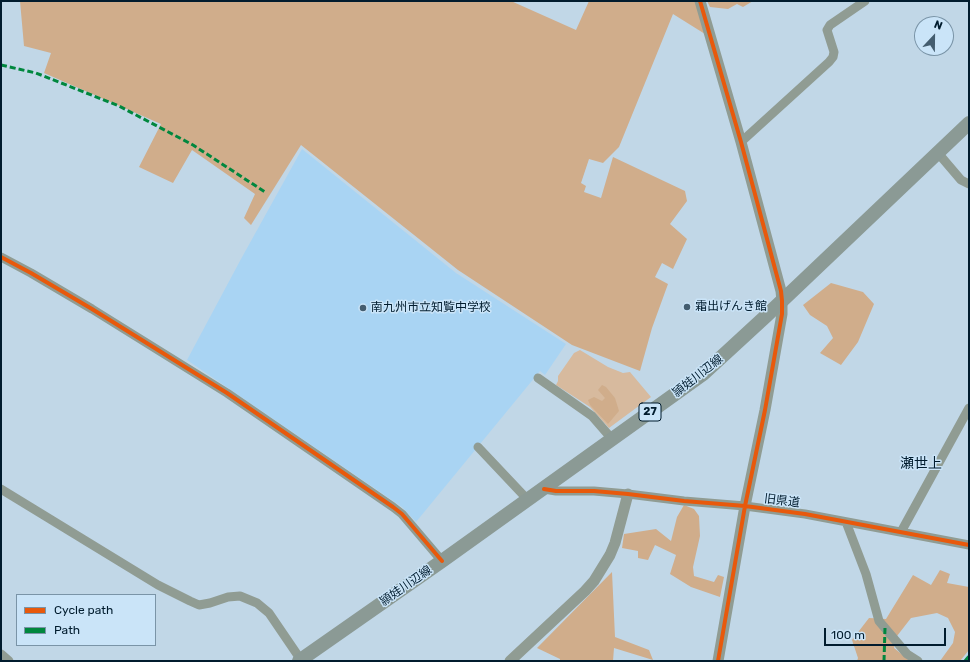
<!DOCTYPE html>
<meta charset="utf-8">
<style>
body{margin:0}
#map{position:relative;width:970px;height:662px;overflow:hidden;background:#c1d7e7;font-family:Rubik,sans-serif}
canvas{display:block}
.frame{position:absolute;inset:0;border:2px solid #011c2e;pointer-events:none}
.legend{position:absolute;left:16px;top:594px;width:140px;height:52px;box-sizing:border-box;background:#cae4f8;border:1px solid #7a94a7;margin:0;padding:5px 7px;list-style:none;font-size:12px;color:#011c2e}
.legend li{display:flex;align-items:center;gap:8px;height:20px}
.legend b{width:20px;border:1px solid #7a94a7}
.north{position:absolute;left:914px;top:16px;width:40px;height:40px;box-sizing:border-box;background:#cae4f8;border:1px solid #7a94a7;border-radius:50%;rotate:22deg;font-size:11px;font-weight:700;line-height:16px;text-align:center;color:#011c2e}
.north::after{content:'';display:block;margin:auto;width:14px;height:18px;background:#445d6f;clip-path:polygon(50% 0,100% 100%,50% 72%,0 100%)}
.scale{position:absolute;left:824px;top:628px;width:122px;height:18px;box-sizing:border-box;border:2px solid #011c2e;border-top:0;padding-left:5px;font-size:12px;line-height:14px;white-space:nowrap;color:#011c2e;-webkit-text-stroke:3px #cae4f8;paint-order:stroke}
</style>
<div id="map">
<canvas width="970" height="662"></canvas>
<div class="frame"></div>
<ul class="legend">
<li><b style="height:5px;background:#e8590c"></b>Cycle path</li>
<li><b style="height:5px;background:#00873e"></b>Path</li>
</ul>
<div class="north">N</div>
<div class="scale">100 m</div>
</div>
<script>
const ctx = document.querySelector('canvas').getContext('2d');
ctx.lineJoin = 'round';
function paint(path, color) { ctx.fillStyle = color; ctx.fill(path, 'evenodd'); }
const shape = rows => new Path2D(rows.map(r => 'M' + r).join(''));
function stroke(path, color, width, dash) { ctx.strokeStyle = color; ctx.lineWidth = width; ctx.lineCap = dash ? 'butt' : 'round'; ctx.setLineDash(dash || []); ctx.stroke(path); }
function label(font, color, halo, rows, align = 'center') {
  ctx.font = font + ' Rubik,"Noto Sans JP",sans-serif'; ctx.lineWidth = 3; ctx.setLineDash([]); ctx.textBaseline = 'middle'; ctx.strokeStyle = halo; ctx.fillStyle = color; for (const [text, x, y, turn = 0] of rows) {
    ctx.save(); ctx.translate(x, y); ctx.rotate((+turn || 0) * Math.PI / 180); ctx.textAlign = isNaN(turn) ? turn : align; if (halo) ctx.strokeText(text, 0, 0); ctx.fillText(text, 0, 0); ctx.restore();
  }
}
paint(shape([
 [302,149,456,273,566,344,545,375,540,371,416,522,402,507,187,360,241,259]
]), '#a9d4f3');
paint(shape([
 [580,350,608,367,623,373,630,372,651,397,609,428,590,407,556,385,558,381,558,376,574,353]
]), '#d7ba9e');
paint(shape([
 [20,1,511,1,576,30,589,1,696,1,705,34,673,14,619,147,603,163,589,159,581,183,586,186,584,192,601,198,613,157,685,191,687,201,670,224,687,239,673,269,662,263,655,277,668,284,652,328,640,371,572,345,458,270,301,145,251,225,244,218,255,194,192,150,173,183,139,167,161,124,44,73,51,53,24,46],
 [707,1,753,1,743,7,737,4,728,9,710,7],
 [831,283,863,292,874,304,858,342,841,365,820,353,833,338,827,326,810,315,803,305],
 [602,385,606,387,615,398,619,411,608,424,590,405,588,400,594,397,602,401,605,398,598,390],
 [684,505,694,509,699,516,700,536,693,567,694,576,714,582,718,575,724,577,720,597,691,587,670,574,676,555,655,545,648,560,638,558,638,551,622,548,624,534,656,529,671,541,677,517],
 [940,570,950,574,947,583,969,587,969,650,960,661,940,661,953,643,955,632,948,618,937,613,911,618,897,636,894,648,910,661,857,661,858,658,852,640,869,618,886,619,913,575,931,585],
 [612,572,615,637,649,650,653,660,614,648,613,661,560,661,560,659,537,648]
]), '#d0ad8b');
stroke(shape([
 [741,142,829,62,833,57,834,52,827,30,830,25,865,1],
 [938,153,961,180,969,184],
 [1,257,31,273,92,309,227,393,393,507,402,514,442,561],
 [538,378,592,416,612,439],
 [478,447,528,500],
 [1,489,158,585,190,601,199,605,210,603,228,597,240,596,257,603,269,613,301,660],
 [544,489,556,491,594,491,628,494,684,501,745,506,805,514,969,545],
 [846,522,866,574,879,621,907,654,918,661],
 [901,532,969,408],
 [1,654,9,661]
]), '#909c93', 9);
stroke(shape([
 [700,1,741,142,781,291,782,301,782,314,765,410,745,506,718,661],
 [510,661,585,591,594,581,610,555,615,543,628,494]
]), '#909c93', 11);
stroke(shape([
 [299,661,442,561,703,374,766,316,969,123]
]), '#8b9a95', 14);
stroke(shape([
 [1,65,36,73,119,106,193,145,265,192],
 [884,661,885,628],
 [965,661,969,656]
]), '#00873e', 3, [6, 3]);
stroke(shape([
 [700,1,741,142,781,291,782,301,782,314,765,410,745,506,718,661],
 [1,257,31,273,92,309,227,393,393,507,402,514,442,561],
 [544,489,556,491,594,491,628,494,684,501,745,506,805,514,969,545]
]), '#e8590c', 4);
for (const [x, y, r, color] of [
 [687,307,4,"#445d6f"],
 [363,308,4,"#445d6f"]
]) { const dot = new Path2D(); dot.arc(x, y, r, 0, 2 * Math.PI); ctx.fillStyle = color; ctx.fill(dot); stroke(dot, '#cae4f8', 1.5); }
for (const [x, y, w] of [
 [650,412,22]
]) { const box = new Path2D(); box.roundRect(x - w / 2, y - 9, w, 18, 3); ctx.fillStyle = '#cae4f8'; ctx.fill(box); stroke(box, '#011c2e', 1); }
label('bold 11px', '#011c2e', null, [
 ["27",650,412]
]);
label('12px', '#011c2e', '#cae4f8', [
 ["霜出げんき館",695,307],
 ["南九州市立知覧中学校",371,308]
], 'left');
label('12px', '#011c2e', '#cae4f8', [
 ["頴娃川辺線",698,376,-38],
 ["旧県道",782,501,7],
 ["頴娃川辺線",406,586,-35]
]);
label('14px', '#011c2e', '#cae4f8', [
 ["瀬世上",921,464]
]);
</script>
